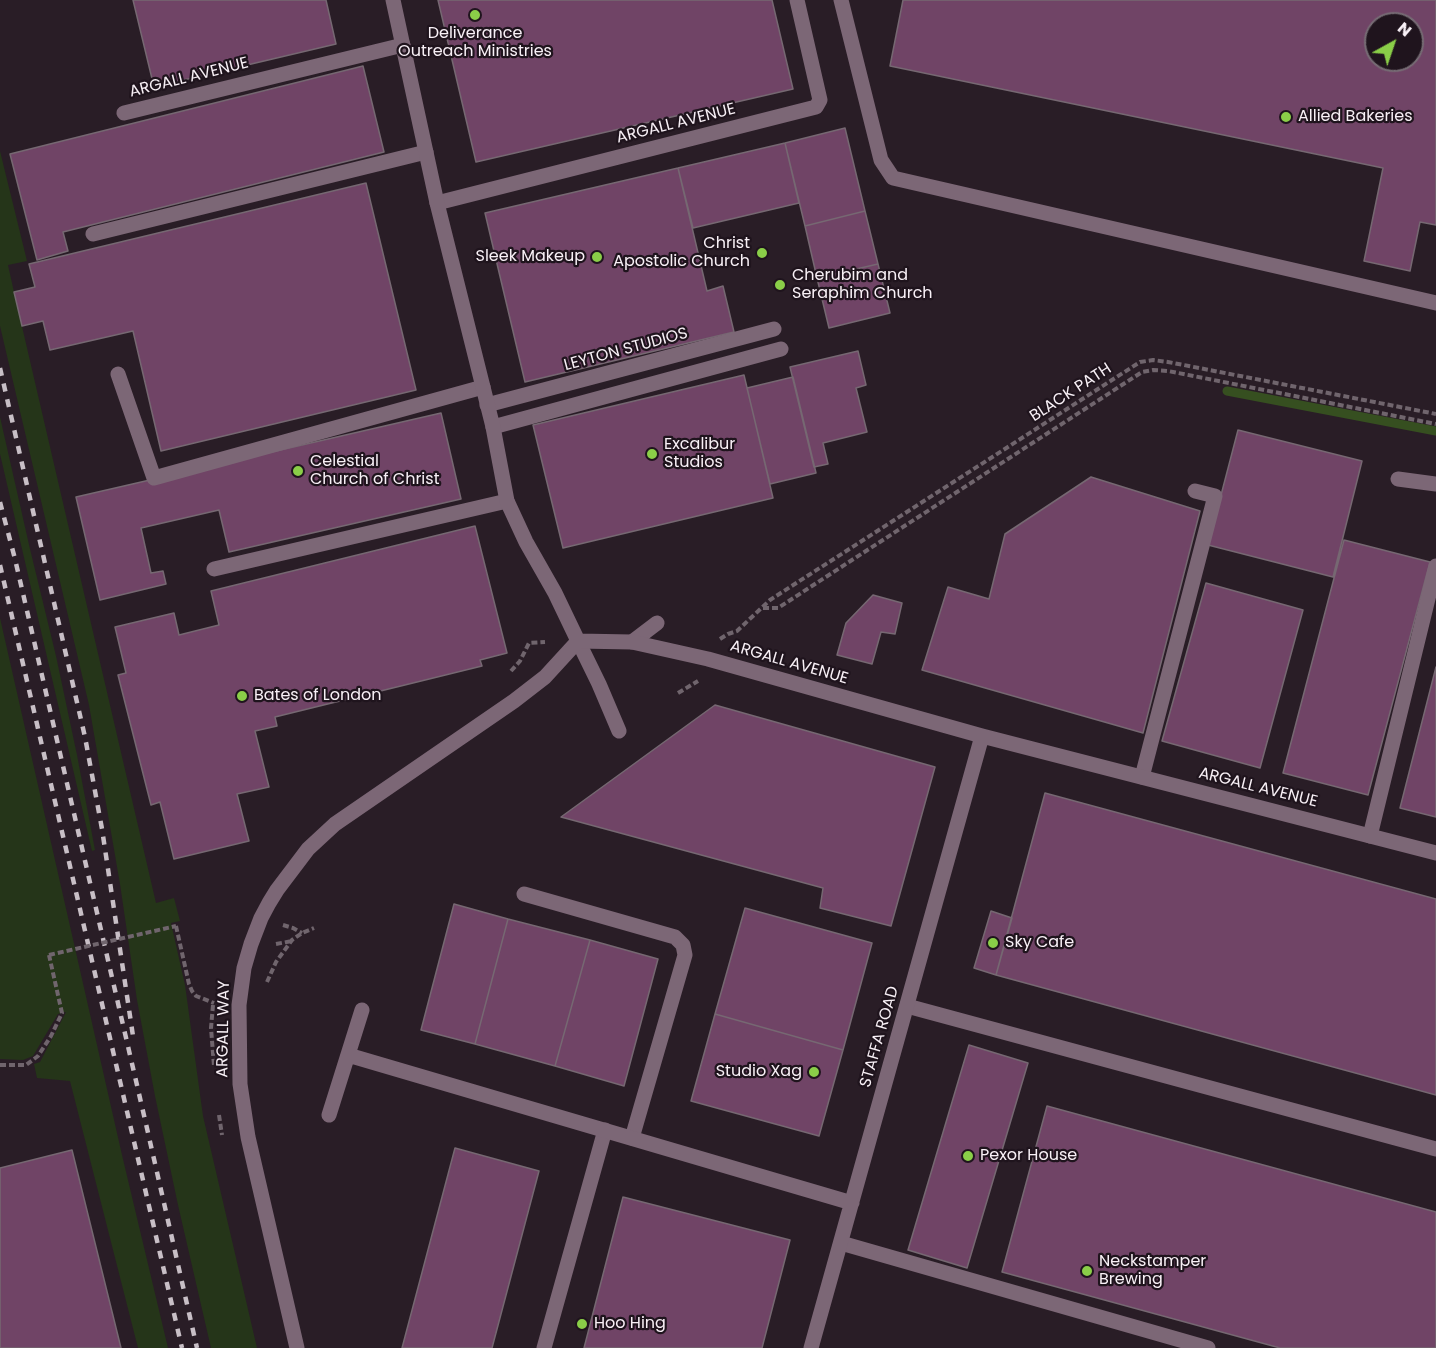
<!DOCTYPE html>
<style>
body{margin:0}
#map{position:relative;width:1436px;height:1348px;overflow:hidden;background:#291d26;font-family:Poppins,sans-serif}
canvas{display:block}
.north{position:absolute;left:1364px;top:12px;width:60px;height:60px;box-sizing:border-box;background:#1f141d;border:2px solid #766c74;border-radius:50%;rotate:40deg;font-size:16px;font-weight:700;line-height:24px;text-align:center;color:#f8f0f6}
.north::after{content:'';display:block;margin:auto;width:21px;height:27px;background:#8ace48;clip-path:polygon(50% 0,100% 100%,50% 72%,0 100%)}
</style>
<div id="map">
<canvas width="1436" height="1348"></canvas>
<div class="north">N</div>
</div>
<script>
const ctx = document.querySelector('canvas').getContext('2d');
ctx.lineJoin = 'round';
function paint(path, color) { ctx.fillStyle = color; ctx.fill(path, 'evenodd'); }
const shape = rows => new Path2D(rows.map(r => 'M' + r).join(''));
function stroke(path, color, width, dash) { ctx.strokeStyle = color; ctx.lineWidth = width; ctx.lineCap = dash ? 'butt' : 'round'; ctx.setLineDash(dash || []); ctx.stroke(path); }
function label(font, color, halo, rows, align = 'center') {
  ctx.font = font + ' Poppins,sans-serif'; ctx.lineWidth = 4.5; ctx.setLineDash([]); ctx.textBaseline = 'middle'; ctx.strokeStyle = halo; ctx.fillStyle = color; for (const [text, x, y, turn = 0] of rows) {
    ctx.save(); ctx.translate(x, y); ctx.rotate((+turn || 0) * Math.PI / 180); ctx.textAlign = isNaN(turn) ? turn : align; if (halo) ctx.strokeText(text, 0, 0); ctx.fillText(text, 0, 0); ctx.restore();
  }
}
paint(shape([
 [0,151,27,261,8,265,14,292,156,903,174,898,180,921,171,923,185,985,203,1116,257,1348,211,1348,178,1205,155,1096,137,1000,120,884,89,705,0,326],
 [0,417,30,549,56,656,77,755,95,850,92,851,0,454],
 [0,618,122,1155,168,1348,138,1348,70,1081,37,1078,34,1064,40,1062,66,1012,58,1014,33,1056,23,1060,0,1059]
]), '#253519');
stroke(shape([
 [1227,391,1436,431]
]), '#364f20', 9);
const building = shape([
 [133,0,326,0,336,44,154,87,133,0],
 [438,0,772,0,793,89,476,162,438,0],
 [903,0,1436,0,1436,225,1420,222,1410,271,1364,261,1383,168,890,66,903,0],
 [1376,24,1412,24,1412,60,1376,60,1376,24],
 [363,66,384,152,63,232,68,251,37,260,10,154,363,66],
 [845,128,865,211,805,226,785,143,845,128],
 [785,143,799,203,693,228,678,168,785,143],
 [678,168,707,291,723,286,734,332,525,382,485,213,678,168],
 [366,183,416,390,161,451,133,331,50,350,43,321,22,326,14,292,35,287,29,264,366,183],
 [865,211,878,264,817,278,805,226,865,211],
 [878,264,890,313,829,328,817,278,878,264],
 [858,351,866,385,856,388,867,432,823,443,828,464,814,467,790,367,858,351],
 [744,375,773,498,563,548,533,425,744,375],
 [793,377,816,473,770,484,747,388,793,377],
 [441,413,461,499,229,552,219,510,141,528,151,573,163,571,166,584,100,600,76,497,441,413],
 [1238,430,1362,461,1333,577,1208,545,1238,430],
 [1091,477,1200,511,1143,733,922,670,948,587,989,599,1005,534,1091,477],
 [475,526,507,653,480,660,482,666,275,717,277,726,255,731,269,787,237,794,249,841,174,859,160,802,151,805,118,675,126,673,115,627,174,613,179,635,219,625,211,591,475,526],
 [1344,540,1430,562,1368,795,1283,773,1344,540],
 [1206,583,1303,610,1260,768,1162,741,1206,583],
 [873,595,902,603,895,634,881,632,872,664,837,655,846,623,873,595],
 [1436,667,1436,817,1400,808,1436,667],
 [715,705,935,767,891,926,820,908,823,888,561,817,715,705],
 [1045,793,1436,899,1436,1095,996,975,1045,793],
 [454,904,508,919,475,1044,421,1030,454,904],
 [745,908,872,943,843,1050,715,1014,745,908],
 [991,911,1012,918,996,975,974,968,991,911],
 [508,919,590,940,555,1066,475,1044,508,919],
 [590,940,658,959,624,1086,555,1066,590,940],
 [715,1014,843,1050,819,1136,691,1101,715,1014],
 [969,1045,1028,1063,967,1268,908,1250,969,1045],
 [1047,1106,1436,1212,1436,1348,1280,1348,1002,1272,1047,1106],
 [455,1148,539,1171,492,1348,402,1348,455,1148],
 [72,1150,121,1348,0,1348,0,1168,72,1150],
 [623,1197,790,1240,762,1348,584,1348,623,1197]
]);
paint(building, '#704466');
stroke(building, '#766872', 1.5);
stroke(shape([
 [763,608,778,608,1142,372,1153,370,1168,371,1436,424],
 [720,639,728,634,737,631,770,600,1140,362,1153,360,1168,362,1436,414],
 [511,671,520,661,529,643,545,642],
 [678,693,698,681],
 [283,925,293,928,302,933],
 [176,926,189,984,192,991,196,996,214,1003],
 [276,944,292,941],
 [267,982,276,962,292,940,302,933,314,928],
 [213,1005,211,1028,214,1066],
 [0,1065,26,1065,38,1056,51,1036,62,1013,49,955],
 [219,1115,222,1135]
]), '#70656d', 4, [6, 3]);
stroke(shape([
 [841,0,881,160,893,178,1436,303],
 [124,113,403,45],
 [437,203,816,107,820,100,797,0],
 [93,234,426,152],
 [118,374,154,478,483,387],
 [487,405,774,329],
 [493,427,781,349],
 [1398,479,1436,484],
 [214,569,507,501],
 [578,641,599,684,619,731],
 [632,642,657,623],
 [1142,777,1215,496,1195,491],
 [1370,836,1436,566],
 [524,894,675,937,683,945,685,955,632,1138],
 [907,1006,1436,1149],
 [841,1243,1208,1348],
 [544,1348,605,1130]
]), '#7c6776', 15);
stroke(shape([
 [393,0,437,203,493,427,507,501,526,542,555,593,578,641],
 [578,641,632,642,708,659,982,736,1436,853],
 [348,1055,852,1203],
 [329,1115,362,1010],
 [297,1348,248,1137,240,1084,239,1005,244,968,251,944,261,918,269,903,277,890,308,849,335,824,514,701,545,677,578,641],
 [811,1348,982,736]
]), '#7c6776', 15);
stroke(shape([
 [0,368,85,737,102,829,133,1036],
 [0,502,15,559,146,1124,197,1348],
 [0,565,182,1348]
]), '#c8bfc6', 4.5, [8, 8]);
stroke(shape([
 [49,955,176,926]
]), '#70656d', 4, [6, 3]);
for (const [x, y, r, color] of [
 [475,15,6,"#8ace48"],
 [1286,117,6,"#8ace48"],
 [762,253,6,"#8ace48"],
 [597,257,6,"#8ace48"],
 [780,285,6,"#8ace48"],
 [652,454,6,"#8ace48"],
 [298,471,6,"#8ace48"],
 [242,696,6,"#8ace48"],
 [993,943,6,"#8ace48"],
 [814,1072,6,"#8ace48"],
 [968,1156,6,"#8ace48"],
 [1087,1271,6,"#8ace48"],
 [582,1324,6,"#8ace48"]
]) { const dot = new Path2D(); dot.arc(x, y, r, 0, 2 * Math.PI); ctx.fillStyle = color; ctx.fill(dot); stroke(dot, '#1f141d', 2); }
label('16px', '#f8f0f6', '#1f141d', [
 ["Deliverance",475,34,"center"],
 ["Outreach Ministries",475,52,"center"],
 ["Allied Bakeries",1298,117],
 ["Christ",750,244,"right"],
 ["Apostolic Church",750,262,"right"],
 ["Sleek Makeup",585,257,"right"],
 ["Cherubim and",792,276],
 ["Seraphim Church",792,294],
 ["Excalibur",664,445],
 ["Studios",664,463],
 ["Celestial",310,462],
 ["Church of Christ",310,480],
 ["Bates of London",254,696],
 ["Sky Cafe",1005,943],
 ["Studio Xag",802,1072,"right"],
 ["Pexor House",980,1156],
 ["Neckstamper",1099,1262],
 ["Brewing",1099,1280],
 ["Hoo Hing",594,1324]
], 'left');
label('16px', '#f8f0f6', '#1f141d', [
 ["ARGALL AVENUE",189,78,-14],
 ["ARGALL AVENUE",676,124,-14],
 ["LEYTON STUDIOS",626,350,-15],
 ["BLACK PATH",1071,393,-33],
 ["ARGALL AVENUE",789,663,16],
 ["ARGALL AVENUE",1258,788,14],
 ["ARGALL WAY",224,1029,-89],
 ["STAFFA ROAD",880,1037,-74]
]);
</script>
